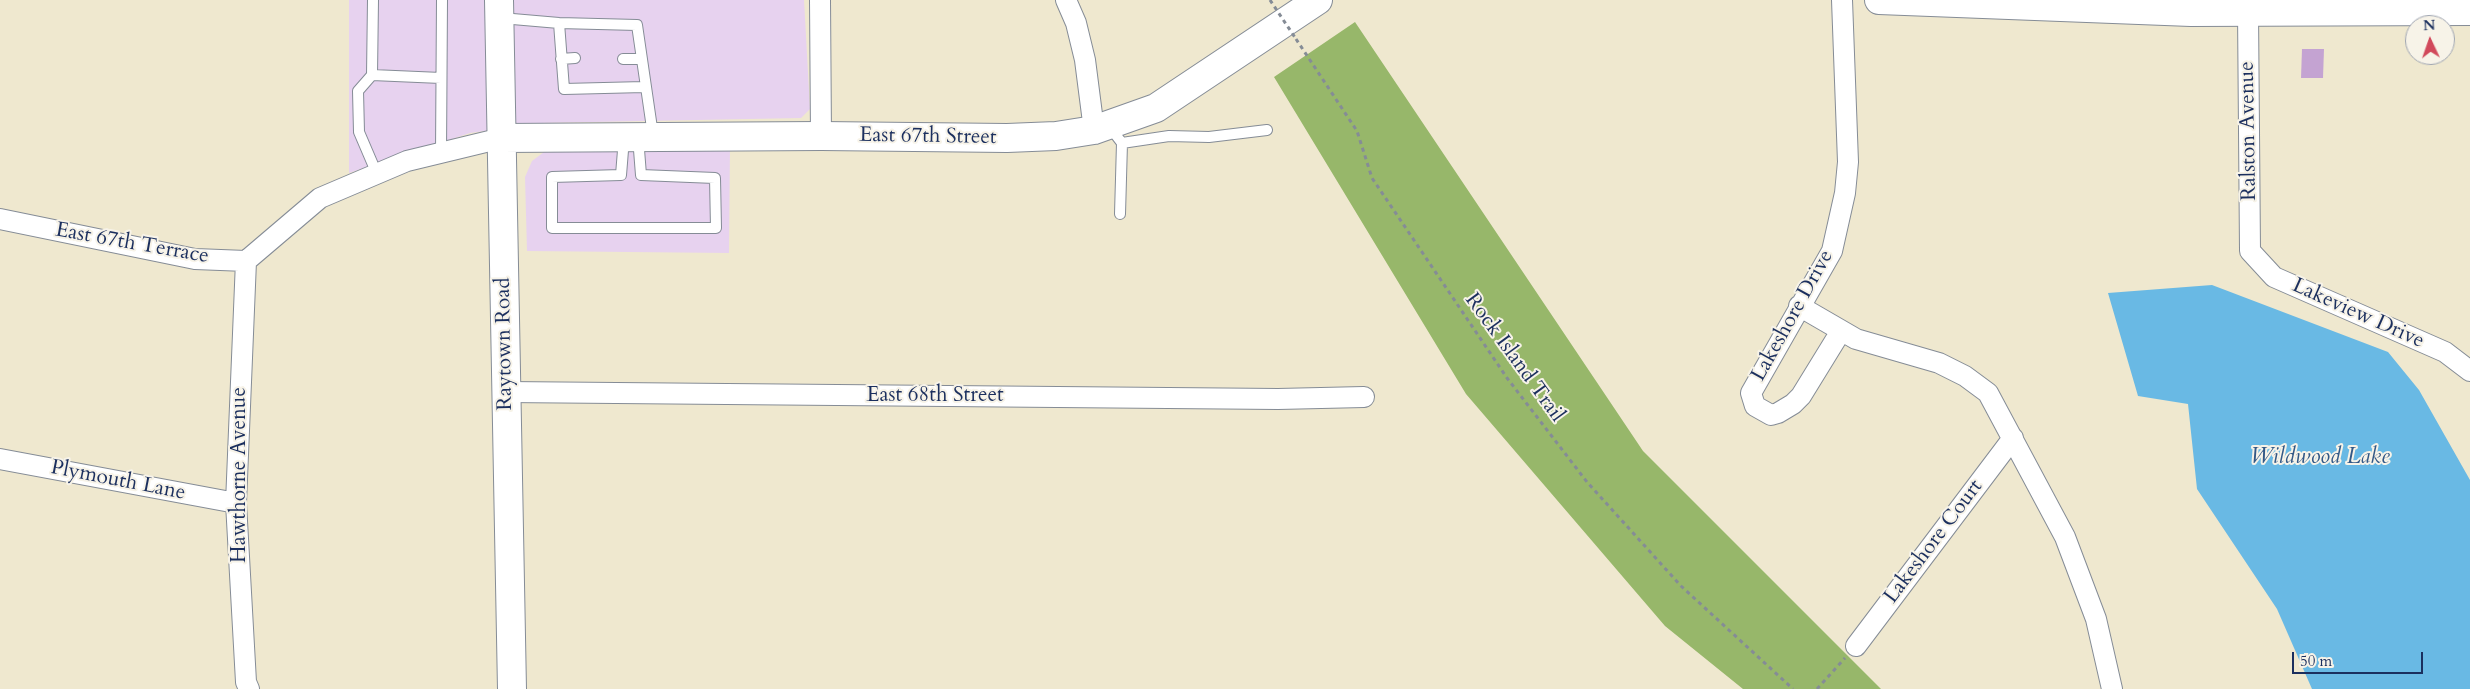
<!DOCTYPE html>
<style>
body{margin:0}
#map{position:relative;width:2470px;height:689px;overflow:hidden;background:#efe8cf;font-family:Cardo,serif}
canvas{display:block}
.north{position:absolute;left:2405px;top:15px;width:50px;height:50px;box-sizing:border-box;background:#f7f3e8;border:1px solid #9fa5b1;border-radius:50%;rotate:357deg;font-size:14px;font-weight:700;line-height:20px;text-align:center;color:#1b2f5e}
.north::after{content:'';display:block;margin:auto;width:18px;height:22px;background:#d1495b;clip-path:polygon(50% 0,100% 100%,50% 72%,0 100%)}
.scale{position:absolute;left:2292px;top:652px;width:131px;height:22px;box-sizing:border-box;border:2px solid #1b2f5e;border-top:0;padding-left:6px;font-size:15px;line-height:18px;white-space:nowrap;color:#1b2f5e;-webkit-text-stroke:4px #f7f3e8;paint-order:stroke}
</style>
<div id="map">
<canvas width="2470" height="689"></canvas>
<div class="north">N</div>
<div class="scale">50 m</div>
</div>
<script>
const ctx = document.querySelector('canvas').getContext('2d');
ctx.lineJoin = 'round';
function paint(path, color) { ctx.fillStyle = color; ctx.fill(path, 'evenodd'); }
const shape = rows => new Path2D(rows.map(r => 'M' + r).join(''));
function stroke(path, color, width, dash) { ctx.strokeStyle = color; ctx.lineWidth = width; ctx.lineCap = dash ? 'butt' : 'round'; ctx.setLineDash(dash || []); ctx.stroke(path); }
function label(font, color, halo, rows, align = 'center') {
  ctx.font = font + ' Cardo,serif'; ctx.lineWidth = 4; ctx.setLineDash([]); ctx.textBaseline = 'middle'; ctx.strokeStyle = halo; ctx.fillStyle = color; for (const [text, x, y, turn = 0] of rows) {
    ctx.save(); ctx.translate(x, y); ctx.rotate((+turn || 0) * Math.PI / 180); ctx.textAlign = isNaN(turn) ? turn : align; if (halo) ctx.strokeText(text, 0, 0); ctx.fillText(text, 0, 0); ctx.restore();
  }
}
paint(shape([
 [349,0,804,0,810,109,801,118,541,123,470,133,349,173],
 [730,146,729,253,527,251,525,177,532,161,544,152]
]), '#e7d2ef');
paint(shape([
 [1355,22,1643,451,1881,689,1743,689,1665,626,1466,394,1274,77]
]), '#97b76a');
paint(shape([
 [2212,285,2388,352,2419,390,2470,480,2470,689,2312,689,2277,609,2197,489,2188,404,2138,396,2108,293]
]), '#69b9e4');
paint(shape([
 [2302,49,2324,49,2323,78,2301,78]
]), '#c4a3d2');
const lane = shape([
 [373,0,372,75,358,91,359,132,377,174],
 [501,18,559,23,637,25,653,135],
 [559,23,564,89,644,87],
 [561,59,575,58],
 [623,59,640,59],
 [372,75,441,78],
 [1109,126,1122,143,1169,136,1209,137,1267,130],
 [624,138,621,175,552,177,552,228,716,228,715,178,641,175,638,137],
 [441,153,442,0],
 [1120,214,1122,143]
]);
const street = shape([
 [820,0,821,136],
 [1066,0,1076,23,1085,60,1094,130],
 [2248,11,2250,251,2274,277,2445,352,2470,371],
 [0,219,195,259,246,261,320,198,407,161,502,138],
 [246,261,236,503,246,682,249,689],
 [1799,306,1856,339,1939,363,1965,376,1988,393,2065,537,2096,619,2112,689],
 [1841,331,1801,396,1793,404,1778,413,1771,415,1755,406,1751,393,1832,251,1845,193,1848,162,1842,0],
 [506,392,1278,399,1364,397],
 [0,459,236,503],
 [1856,646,2013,438]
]);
const secondary = shape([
 [499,0,512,689],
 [1879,0,2191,12,2470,11],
 [502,138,821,136,1007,138,1056,136,1094,130,1156,108,1318,0]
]);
stroke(lane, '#858c96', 12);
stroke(street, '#858c96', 22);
stroke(secondary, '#858c96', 30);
stroke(shape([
 [1296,39,1357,131,1372,178,1507,378,1587,482,1681,586,1793,689],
 [1817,689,1845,658]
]), '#858c96', 3, [4, 4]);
stroke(lane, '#fff', 10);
stroke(street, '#fff', 20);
stroke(secondary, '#fff', 28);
stroke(shape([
 [1270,0,1296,39]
]), '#858c96', 3, [4, 4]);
label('21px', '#1b2f5e', '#f7f3e8', [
 ["Ralston Avenue",2249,131,-91],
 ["East 67th Street",928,137,1],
 ["East 67th Terrace",132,244,10],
 ["Lakeview Drive",2358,314,24],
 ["Lakeshore Drive",1793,316,-61],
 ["Raytown Road",505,344,-91],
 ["Rock Island Trail",1514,358,54],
 ["East 68th Street",935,396],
 ["Hawthorne Avenue",240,475,-90],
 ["Plymouth Lane",118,481,11],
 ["Lakeshore Court",1934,542,-53]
]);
label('italic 22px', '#325886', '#f7f3e8', [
 ["Wildwood Lake",2320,458]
]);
</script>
